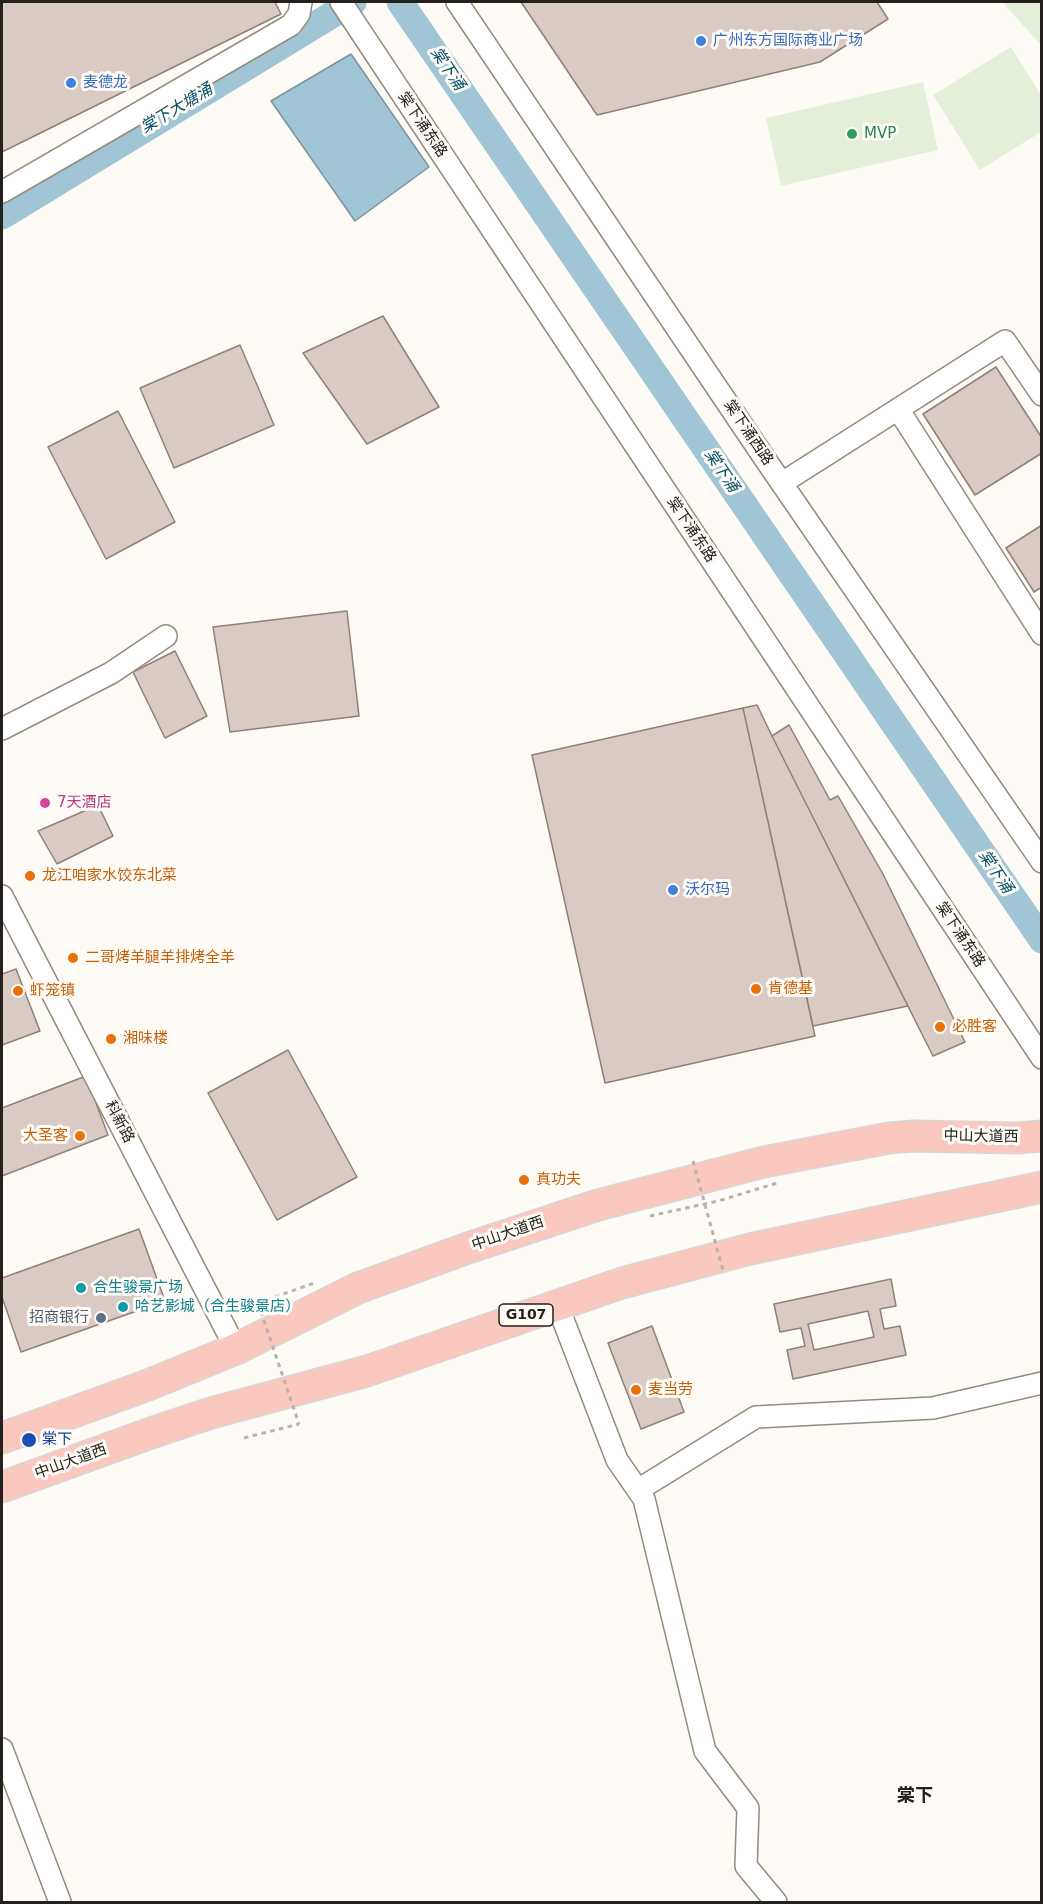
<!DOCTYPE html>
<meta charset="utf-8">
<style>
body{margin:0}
#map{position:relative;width:1043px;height:1904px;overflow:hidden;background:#fefbf6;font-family:"DejaVu Sans",sans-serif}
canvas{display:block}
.frame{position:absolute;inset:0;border:3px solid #24211c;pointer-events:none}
</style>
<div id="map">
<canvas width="1043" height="1904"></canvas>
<div class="frame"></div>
</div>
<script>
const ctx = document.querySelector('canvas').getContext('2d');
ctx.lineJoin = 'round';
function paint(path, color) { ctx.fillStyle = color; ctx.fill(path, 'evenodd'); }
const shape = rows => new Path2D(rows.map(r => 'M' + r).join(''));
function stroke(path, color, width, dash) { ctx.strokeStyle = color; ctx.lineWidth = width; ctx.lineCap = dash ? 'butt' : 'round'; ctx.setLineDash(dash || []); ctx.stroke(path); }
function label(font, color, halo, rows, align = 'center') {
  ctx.font = font + ' "DejaVu Sans","Noto Sans SC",sans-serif'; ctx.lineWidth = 6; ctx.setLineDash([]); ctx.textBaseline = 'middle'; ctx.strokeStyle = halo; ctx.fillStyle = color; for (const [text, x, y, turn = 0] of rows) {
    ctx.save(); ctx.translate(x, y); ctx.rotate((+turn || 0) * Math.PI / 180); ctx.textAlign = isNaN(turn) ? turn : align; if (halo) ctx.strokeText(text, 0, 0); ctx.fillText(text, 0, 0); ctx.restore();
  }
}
paint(shape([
 [1002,2,1041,2,1041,45],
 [1011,47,1041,95,1041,132,980,170,933,95],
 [923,82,938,150,781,186,766,118]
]), '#e4efd9');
const water = shape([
 [351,54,429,167,355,221,271,101,351,54]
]);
paint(water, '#a0c5d4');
stroke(water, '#7b949d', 1.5);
stroke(shape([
 [400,2,1042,940],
 [2,216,353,2]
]), '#a0c5d4', 27);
const building = shape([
 [2,2,275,2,281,14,2,152,2,2],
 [521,2,877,2,888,19,820,62,597,115,521,2],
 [383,316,439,407,367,444,303,353,383,316],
 [240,345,274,425,174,468,140,388,240,345],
 [996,367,1042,438,1042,453,975,495,923,414,996,367],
 [118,411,175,522,106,559,48,447,118,411],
 [1042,525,1042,587,1034,592,1006,548,1042,525],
 [347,611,359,716,230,732,213,627,347,611],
 [175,651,207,716,165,738,133,672,175,651],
 [757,705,772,736,908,1006,813,1026,743,708,757,705],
 [743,708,815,1036,605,1083,532,755,743,708],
 [789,725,830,800,838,796,883,874,965,1042,933,1056,772,736,789,725],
 [98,805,113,836,57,864,38,831,98,805],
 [16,969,40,1031,2,1045,2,974,16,969],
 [288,1050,357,1177,277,1220,208,1093,288,1050],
 [86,1076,108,1135,2,1176,2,1108,86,1076],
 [139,1229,165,1301,21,1352,2,1297,2,1278,139,1229],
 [891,1279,896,1306,880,1309,884,1329,900,1326,906,1355,793,1379,787,1350,805,1346,801,1328,780,1332,774,1304,891,1279],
 [868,1311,874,1337,814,1350,808,1324,868,1311],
 [652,1326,684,1412,641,1429,608,1343,652,1326]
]);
paint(building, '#d9cac3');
stroke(building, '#8f817a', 1.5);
const minor = shape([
 [341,2,1042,1058],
 [457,2,765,459,1042,862],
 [2,192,291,25,299,14,301,2],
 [898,409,1042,634],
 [782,483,1005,341,1042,395],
 [2,729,111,673,166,636],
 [2,896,236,1349],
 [557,1304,617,1460,644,1499,705,1751,748,1808,746,1866,776,1902],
 [638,1490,756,1417,933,1408,1042,1383],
 [2,1749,60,1902]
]);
const highway = shape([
 [2,1438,148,1385,236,1349,358,1288,468,1248,598,1205,764,1162,889,1138,914,1136,1017,1138,1042,1136],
 [2,1487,151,1433,211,1413,367,1371,622,1283,750,1249,1042,1187]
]);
stroke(minor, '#928c7f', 24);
stroke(highway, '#d8d7d6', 33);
stroke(shape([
 [650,1216,718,1201,777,1183],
 [258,1303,314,1283],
 [244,1438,299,1424]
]), '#b7b4af', 3, [4.5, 4.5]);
stroke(minor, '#fff', 21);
stroke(highway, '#fbc8bf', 30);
stroke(shape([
 [693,1161,724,1274],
 [258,1303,299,1424]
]), '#b7b4af', 3, [4.5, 4.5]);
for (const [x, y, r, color] of [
 [701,41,6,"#3f7fe0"],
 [71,83,6,"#3f7fe0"],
 [852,134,6,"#2e9e5b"],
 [45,803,6,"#d1479c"],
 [30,876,6,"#e8710a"],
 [673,890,6,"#3f7fe0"],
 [73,958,6,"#e8710a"],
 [756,989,6,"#e8710a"],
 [18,991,6,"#e8710a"],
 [940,1027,6,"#e8710a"],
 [111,1039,6,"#e8710a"],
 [80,1136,6,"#e8710a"],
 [524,1180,6,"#e8710a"],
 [81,1288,6,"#0f9aa8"],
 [123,1307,6,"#0f9aa8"],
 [101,1318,6,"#5c6f8a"],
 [636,1390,6,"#e8710a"],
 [29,1440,8,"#1a4fb4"]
]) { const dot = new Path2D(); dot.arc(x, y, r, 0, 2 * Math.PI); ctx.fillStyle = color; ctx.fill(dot); stroke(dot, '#fefbf6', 2); }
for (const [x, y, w] of [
 [526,1315,54]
]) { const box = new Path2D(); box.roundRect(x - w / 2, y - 11, w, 22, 4.5); ctx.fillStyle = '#fefbf6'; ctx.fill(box); stroke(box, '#24211c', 1.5); }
label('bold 14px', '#24211c', null, [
 ["G107",526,1315]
]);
label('15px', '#366cbe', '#fefbf6', [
 ["广州东方国际商业广场",713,41],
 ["麦德龙",83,83],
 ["沃尔玛",685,890]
], 'left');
label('15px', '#24211c', '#fefbf6', [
 ["棠下涌东路",422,125,56],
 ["棠下涌西路",748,433,56],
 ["棠下涌东路",691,530,56],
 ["棠下涌东路",960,935,56],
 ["科新路",119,1122,62],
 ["中山大道西",981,1137,1],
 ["中山大道西",508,1234,-19],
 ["中山大道西",71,1462,-20]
]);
label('15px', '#27864d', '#fefbf6', [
 ["MVP",864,134]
], 'left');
label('15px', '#b23c85', '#fefbf6', [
 ["7天酒店",57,803]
], 'left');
label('15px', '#c56008', '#fefbf6', [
 ["龙江咱家水饺东北菜",42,876],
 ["二哥烤羊腿羊排烤全羊",85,958],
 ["肯德基",768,989],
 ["虾笼镇",30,991],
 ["必胜客",952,1027],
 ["湘味楼",123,1039],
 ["大圣客",68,1136,"right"],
 ["真功夫",536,1180],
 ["麦当劳",648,1390]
], 'left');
label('15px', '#0d838f', '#fefbf6', [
 ["合生骏景广场",93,1288],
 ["哈艺影城（合生骏景店）",135,1307]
], 'left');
label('15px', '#4e5e75', '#fefbf6', [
 ["招商银行",89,1318]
], 'right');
label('15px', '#164399', '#fefbf6', [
 ["棠下",42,1440]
], 'left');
label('italic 16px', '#085269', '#fefbf6', [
 ["棠下涌",447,69,56],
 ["棠下大塘涌",177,109,-31],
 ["棠下涌",721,471,56],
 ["棠下涌",995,872,56]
]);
label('bold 18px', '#24211c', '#fefbf6', [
 ["棠下",915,1796]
]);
</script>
